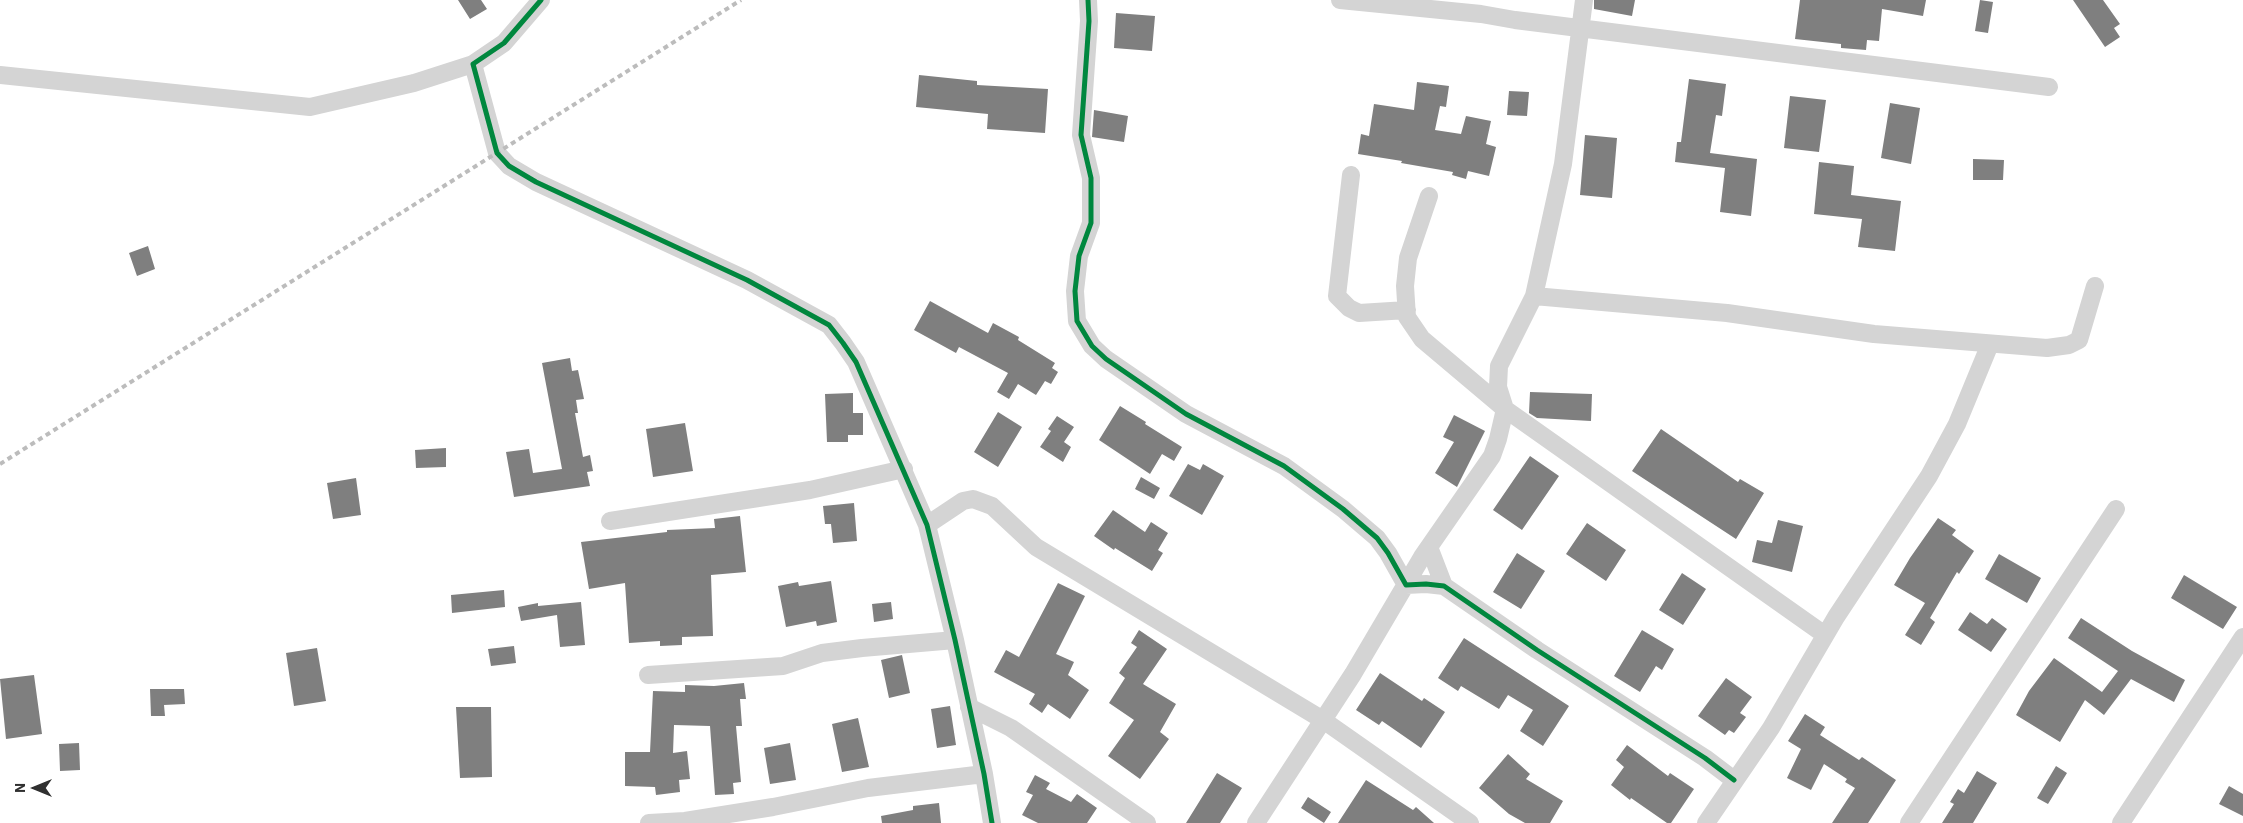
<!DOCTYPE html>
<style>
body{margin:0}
#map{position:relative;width:2243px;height:823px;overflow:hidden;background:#fff;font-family:"IBM Plex Sans",sans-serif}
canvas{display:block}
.north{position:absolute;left:10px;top:763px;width:50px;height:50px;-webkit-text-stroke:4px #fff;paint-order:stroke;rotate:270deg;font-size:14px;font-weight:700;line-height:20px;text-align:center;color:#303030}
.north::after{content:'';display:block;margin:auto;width:18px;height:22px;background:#303030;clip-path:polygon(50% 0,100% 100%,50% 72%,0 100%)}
</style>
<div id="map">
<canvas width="2243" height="823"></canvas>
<div class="north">N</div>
</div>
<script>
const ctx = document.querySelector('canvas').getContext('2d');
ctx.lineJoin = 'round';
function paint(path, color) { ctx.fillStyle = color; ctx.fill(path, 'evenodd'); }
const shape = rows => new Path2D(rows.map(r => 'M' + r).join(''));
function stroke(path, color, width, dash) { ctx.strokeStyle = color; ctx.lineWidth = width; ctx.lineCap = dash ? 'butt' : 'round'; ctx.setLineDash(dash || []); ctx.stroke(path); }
paint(shape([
 [458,0,481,0,487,9,470,19],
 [1594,0,1635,0,1632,16,1594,9],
 [1800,0,1926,0,1923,16,1882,9,1879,41,1867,40,1866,50,1841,48,1841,44,1795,39],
 [1980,0,1993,2,1988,33,1975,31],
 [2073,0,2103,0,2120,24,2114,28,2120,37,2105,47],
 [1116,13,1155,16,1152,51,1114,48],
 [919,75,977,81,977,85,1048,89,1045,133,987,129,988,114,916,107],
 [1689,79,1726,84,1722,116,1716,115,1710,153,1757,159,1751,216,1720,212,1725,168,1675,162,1677,142,1681,142],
 [1417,82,1449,86,1446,107,1440,106,1435,130,1461,134,1466,116,1491,121,1486,144,1496,147,1489,176,1468,171,1466,179,1452,175,1453,172,1401,163,1402,161,1358,154,1361,134,1369,136,1374,104,1414,110],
 [1509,91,1529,92,1527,116,1507,115],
 [1790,96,1826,100,1819,152,1784,148],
 [1890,103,1920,108,1911,164,1881,158],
 [1094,110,1128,116,1124,142,1092,137],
 [1585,135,1617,138,1612,198,1580,195],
 [1973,159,2004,160,2003,180,1973,180],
 [1819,162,1854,166,1851,195,1901,201,1895,251,1858,247,1862,219,1814,214],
 [148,246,155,269,137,276,129,253],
 [930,301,988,333,993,323,1019,337,1018,340,1055,363,1052,368,1058,372,1051,384,1045,381,1036,395,1018,384,1009,399,997,392,1008,373,959,347,956,353,914,330],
 [570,358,572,371,578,370,584,399,576,400,578,413,575,413,583,457,590,455,593,471,587,472,590,486,514,497,506,452,529,449,533,473,562,469,542,363],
 [1530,392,1592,394,1591,421,1537,418,1529,413],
 [853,393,853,413,863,413,863,435,848,435,848,442,827,442,825,394],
 [1120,406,1146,422,1145,424,1182,447,1174,461,1162,454,1150,474,1099,440],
 [998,412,1022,427,998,467,974,452],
 [1454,415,1485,431,1457,487,1435,473,1454,442,1443,437],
 [1057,416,1074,427,1064,442,1071,447,1063,462,1040,447,1051,431,1048,429],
 [685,423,693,471,653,477,646,429],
 [1661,429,1738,482,1740,479,1764,493,1736,539,1632,471],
 [446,448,446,467,416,468,415,450],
 [1530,456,1559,476,1522,530,1493,510],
 [1188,464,1200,470,1203,464,1224,476,1202,515,1169,496],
 [1141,477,1160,488,1154,499,1135,489],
 [356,478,361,515,333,519,327,483],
 [854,503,857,541,833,543,831,524,825,524,823,506],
 [1113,510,1145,532,1151,522,1168,533,1158,550,1163,553,1152,571,1115,548,1114,550,1094,536],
 [740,516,746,572,711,575,713,636,682,637,682,645,660,646,660,641,629,643,625,583,589,589,581,542,667,532,667,530,715,528,714,519],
 [1938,518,1956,530,1952,535,1974,551,1959,574,1957,572,1930,618,1935,622,1921,645,1905,635,1925,603,1894,585,1910,558],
 [1778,520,1803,526,1792,572,1752,562,1757,540,1772,543],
 [1587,523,1626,550,1606,581,1566,554],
 [1517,553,1545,571,1521,609,1493,592],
 [1999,554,2041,578,2027,603,1985,579],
 [1682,573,1706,589,1683,625,1659,610],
 [2184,575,2237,607,2223,629,2171,598],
 [831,581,837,622,817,626,816,621,786,627,778,586,798,582,799,586],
 [1058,583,1085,596,1056,654,1074,662,1068,675,1089,690,1070,719,1048,704,1042,713,1029,704,1035,694,994,672,1006,650,1019,657],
 [504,590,505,607,452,613,451,595],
 [581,602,585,645,560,647,557,615,521,621,518,607,538,603,538,606],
 [891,602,893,619,874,622,872,604],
 [1970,612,1987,624,1992,618,2007,629,1991,652,1958,630],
 [2081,618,2132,651,2185,680,2174,702,2131,679,2104,715,2085,700,2060,742,2016,715,2029,691,2054,658,2102,692,2118,671,2068,638],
 [1139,630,1167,649,1143,684,1176,704,1160,732,1169,739,1140,779,1108,756,1134,720,1109,703,1125,678,1119,673,1137,647,1131,643],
 [1642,630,1674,649,1662,670,1656,666,1640,692,1614,676],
 [1464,638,1569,706,1543,746,1520,731,1533,710,1508,695,1499,709,1461,686,1458,691,1438,678],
 [514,646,516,663,491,666,488,649],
 [317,648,326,701,294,706,286,653],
 [902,655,910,693,889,698,881,660],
 [1380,673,1422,701,1424,698,1445,712,1421,748,1382,721,1379,725,1356,710],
 [34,675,42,734,6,739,0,679],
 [1726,678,1752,697,1740,713,1746,717,1734,733,1729,730,1725,735,1698,716],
 [744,683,746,699,740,699,742,726,736,726,741,782,733,783,734,794,715,795,710,726,674,725,673,753,687,751,690,779,679,780,680,792,656,795,655,787,625,786,625,752,650,752,653,691,685,692,685,685,714,686],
 [150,689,184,689,185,704,164,705,165,716,151,716],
 [950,706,956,745,937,748,931,709],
 [456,707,491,707,492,777,460,778],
 [1805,714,1825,727,1820,735,1859,760,1862,757,1896,780,1868,823,1832,823,1855,788,1845,782,1847,779,1824,764,1811,790,1787,778,1801,749,1788,741],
 [858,718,869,767,842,772,832,724],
 [79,743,80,770,60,771,59,744],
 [790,743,796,780,770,784,764,748],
 [1627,745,1668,776,1670,773,1694,789,1671,823,1667,823,1631,798,1630,800,1611,785,1624,767,1616,760],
 [1508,754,1530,774,1526,779,1563,801,1550,823,1525,823,1509,814,1479,788],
 [2056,766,2067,773,2048,804,2037,798],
 [1977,771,1997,783,1973,823,1942,823,1954,804,1950,802,1958,789,1964,793],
 [1217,773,1242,788,1220,823,1186,823],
 [1035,775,1050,783,1046,789,1071,802,1077,794,1097,808,1087,823,1038,823,1022,815,1033,795,1026,792],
 [1366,780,1413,810,1416,807,1434,823,1338,823],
 [2229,786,2243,794,2243,816,2219,804],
 [1308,797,1331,812,1324,823,1301,808],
 [939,803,941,823,882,823,881,816,913,810,913,806]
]), '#7f7f7f');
stroke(shape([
 [541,0,504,43,473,64,497,153,509,166,536,182,747,280,829,325,843,343,856,362,927,525,955,640,984,774,992,823],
 [1088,0,1089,21,1081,135,1091,178,1091,223,1079,256,1075,291,1077,321,1092,346,1106,359,1186,414,1284,466,1343,509,1377,538,1388,553,1406,585,1426,584,1444,586,1537,650,1705,758,1734,780],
 [1340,0,1481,14,1515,20,2049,87],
 [0,75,310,107,414,83,473,64],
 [1351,175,1337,296,1349,308,1359,313,1407,310],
 [1429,196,1408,258,1405,286,1407,317,1422,339,1505,409,1825,635],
 [1534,296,1727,313,1874,334,2047,348,2069,345,2079,340,2095,286],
 [610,521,810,490,904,469],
 [927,525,963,501,973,499,992,506,1036,547,1323,720,1470,823],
 [1429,547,1444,586],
 [648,675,783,666,822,653,862,648,955,640],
 [969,707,1011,728,1147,823],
 [649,823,685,821,773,807,868,788,984,774],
 [1256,823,1353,674,1422,557,1492,456,1498,439,1505,409,1498,387,1499,366,1534,296,1563,164,1584,0],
 [1706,823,1771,728,1836,617,1929,476,1957,424,1990,344],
 [1909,823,2116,509],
 [2121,823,2243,637]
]), '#d4d4d4', 18);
stroke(shape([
 [0,464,741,0]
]), '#bcbcbc', 4, [5, 4]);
stroke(shape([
 [541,0,504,43,473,64,497,153,509,166,536,182,747,280,829,325,843,343,856,362,927,525,955,640,984,774,992,823],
 [1088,0,1089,21,1081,135,1091,178,1091,223,1079,256,1075,291,1077,321,1092,346,1106,359,1186,414,1284,466,1343,509,1377,538,1388,553,1406,585,1426,584,1444,586,1537,650,1705,758,1734,780]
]), '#00873e', 5);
</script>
